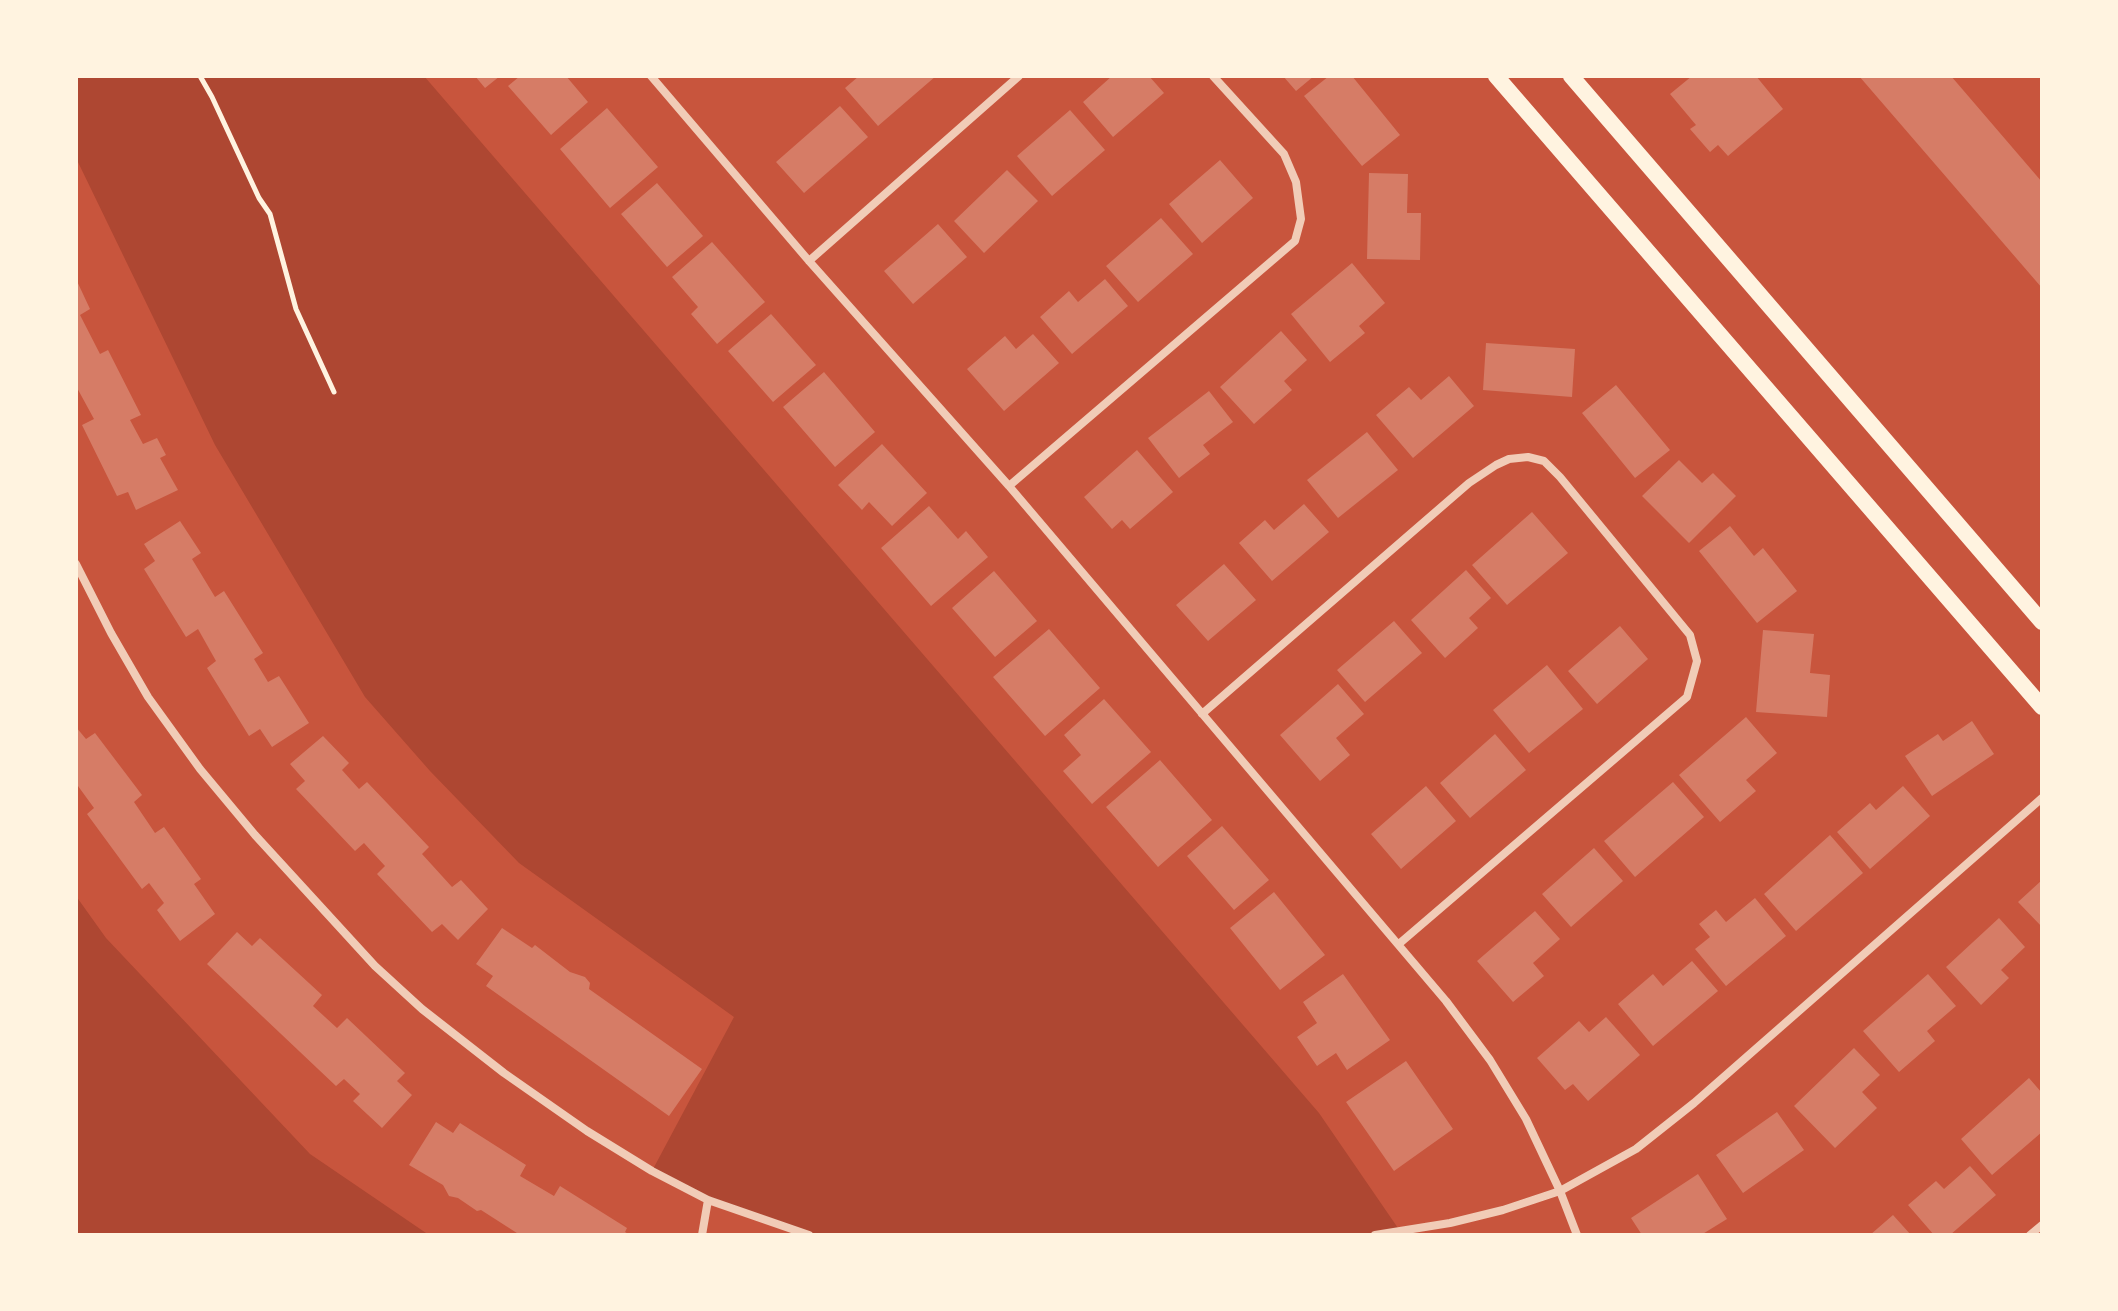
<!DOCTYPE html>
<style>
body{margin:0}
#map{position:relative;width:2118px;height:1311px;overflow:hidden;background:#c8553d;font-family:"Golos Text",sans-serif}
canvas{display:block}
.frame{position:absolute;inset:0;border:78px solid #fff3e0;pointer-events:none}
</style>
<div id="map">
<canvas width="2118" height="1311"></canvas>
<div class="frame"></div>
</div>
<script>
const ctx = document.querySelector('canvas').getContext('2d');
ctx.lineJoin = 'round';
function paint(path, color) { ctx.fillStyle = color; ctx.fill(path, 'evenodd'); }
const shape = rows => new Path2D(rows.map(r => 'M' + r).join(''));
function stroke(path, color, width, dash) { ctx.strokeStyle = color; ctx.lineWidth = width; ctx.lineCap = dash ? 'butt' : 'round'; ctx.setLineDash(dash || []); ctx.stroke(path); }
paint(shape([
 [76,76,424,76,1319,1113,1400,1231,1381,1235,809,1235,708,1200,652,1171,734,1017,519,863,430,771,365,697,215,445,76,158],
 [76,896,106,938,310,1154,429,1235,76,1235]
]), '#ae4732');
paint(shape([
 [475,76,500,76,485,88],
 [520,76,566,76,588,102,551,135,508,86],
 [859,76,936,76,878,126,845,88],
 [1112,76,1149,76,1164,93,1113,137,1083,102],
 [1283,76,1314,76,1296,91],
 [1329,76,1352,76,1400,135,1362,166,1304,96],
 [1692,76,1756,76,1783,109,1728,156,1718,145,1710,152,1690,129,1696,125,1670,94],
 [1859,76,1951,76,2042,182,2042,288],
 [840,106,868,137,804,193,776,162],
 [607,108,658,167,610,208,560,149],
 [1070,110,1105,150,1052,196,1017,156],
 [1220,160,1253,198,1202,243,1169,204],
 [1007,170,1038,201,984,253,954,221],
 [1369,173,1408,174,1407,213,1421,213,1420,260,1367,259],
 [657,183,703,236,667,267,621,214],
 [1161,218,1193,254,1138,302,1106,266],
 [938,224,967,257,913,304,884,271],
 [712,242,765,302,717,344,691,314,698,307,672,277],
 [1352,263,1385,303,1359,326,1365,333,1330,362,1291,314],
 [76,279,90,309,80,315,100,354,108,350,141,415,130,420,143,444,157,438,166,455,160,458,178,490,136,510,128,492,117,496,82,425,94,419,76,386],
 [1105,279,1128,306,1072,354,1040,317,1069,291,1078,302],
 [771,314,816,365,773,402,728,351],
 [1281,331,1307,360,1284,381,1292,390,1254,424,1220,387],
 [1033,334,1059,363,1004,411,967,369,1005,336,1016,349],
 [1486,343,1575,349,1572,397,1483,390],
 [824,372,875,432,835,467,783,407],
 [1449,376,1474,406,1413,458,1376,415,1409,387,1421,400],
 [1616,385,1670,450,1635,478,1582,413],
 [1209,391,1233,422,1203,445,1210,454,1179,478,1148,438],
 [1367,432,1398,470,1338,518,1307,480],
 [882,444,927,493,892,526,869,502,862,510,838,485],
 [1137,450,1173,492,1130,529,1122,520,1112,529,1084,497],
 [1679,460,1702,483,1713,473,1736,496,1689,543,1642,496],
 [1304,504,1329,532,1272,581,1239,543,1265,520,1274,530],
 [929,506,958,539,966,531,988,557,931,606,881,548],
 [1532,512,1568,553,1507,605,1472,565],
 [180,521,201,553,192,559,215,597,224,591,263,653,254,659,265,677,268,682,279,676,309,723,272,747,260,729,249,736,207,668,216,661,198,629,186,637,144,569,155,561,144,544],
 [1730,526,1754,556,1763,548,1797,591,1757,623,1699,551],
 [1224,564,1256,600,1208,641,1176,605],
 [1466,570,1491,598,1469,618,1478,628,1445,658,1411,620],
 [994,571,1037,621,995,657,952,608],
 [1394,621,1422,653,1365,702,1337,670],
 [1620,626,1648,659,1597,704,1568,671],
 [1049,629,1100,688,1045,736,993,677],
 [1763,630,1814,634,1810,673,1830,675,1827,717,1756,712],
 [1547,665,1583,709,1529,753,1493,710],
 [1338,684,1364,714,1336,738,1350,755,1320,781,1280,735],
 [1104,699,1151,752,1092,804,1063,771,1081,755,1064,735],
 [1746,717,1777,753,1746,780,1756,791,1720,822,1679,775],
 [1972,721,1994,754,1932,796,1905,756,1938,734,1943,741],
 [76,727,86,739,95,733,142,795,134,802,155,833,164,827,201,879,194,884,215,914,180,941,157,910,164,903,149,883,142,889,87,814,94,808,78,786,76,788],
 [1495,734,1526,770,1470,818,1440,783],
 [323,736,349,763,342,770,359,789,367,782,429,847,422,854,452,887,461,880,488,909,458,940,442,924,432,932,377,874,385,866,373,853,364,843,355,851,296,789,305,781,290,764],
 [1160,760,1212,820,1158,867,1106,807],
 [1673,782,1704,817,1635,877,1604,841],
 [1426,786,1456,821,1401,869,1371,834],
 [1903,786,1930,816,1870,869,1837,832,1870,803,1876,810],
 [1222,826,1269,880,1234,910,1187,856],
 [1830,835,1863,873,1796,931,1764,894],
 [1594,848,1623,881,1571,927,1542,894],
 [2042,880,2042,927,2018,902],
 [1274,892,1325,955,1280,990,1230,928],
 [1755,898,1786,936,1726,986,1695,949,1710,937,1699,924,1716,910,1726,922],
 [1535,911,1560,939,1533,963,1544,976,1513,1002,1477,961],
 [1999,918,2025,947,2001,970,2009,978,1981,1005,1946,967],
 [502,928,532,948,535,945,570,972,585,977,590,983,589,989,702,1069,669,1116,486,986,493,976,476,964],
 [237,932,252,946,260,938,322,995,313,1006,337,1028,347,1018,405,1073,397,1081,412,1095,382,1128,353,1101,360,1094,344,1079,336,1086,207,964],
 [1692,961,1718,991,1653,1046,1618,1004,1653,974,1663,986],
 [1343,974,1390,1040,1347,1070,1336,1053,1317,1066,1297,1037,1317,1023,1303,1002],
 [1928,974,1956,1006,1927,1031,1935,1041,1899,1072,1863,1031],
 [1606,1017,1640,1055,1588,1101,1573,1084,1565,1090,1537,1058,1579,1021,1589,1032],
 [1854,1048,1880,1075,1862,1092,1877,1108,1835,1148,1794,1106],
 [1406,1061,1453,1129,1394,1171,1346,1102],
 [2029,1078,2042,1093,2042,1132,1992,1175,1961,1139],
 [1777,1112,1804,1150,1743,1193,1716,1155],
 [436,1122,453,1133,460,1123,526,1165,520,1176,554,1196,560,1186,627,1228,625,1232,630,1235,520,1235,481,1210,477,1211,458,1198,449,1196,443,1185,409,1165],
 [1970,1166,1996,1195,1950,1235,1934,1235,1908,1205,1936,1181,1944,1189],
 [1698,1174,1727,1219,1701,1235,1642,1235,1631,1218],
 [1893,1215,1911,1235,1870,1235]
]), '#d67c66');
stroke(shape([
 [200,76,212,97,259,198,270,214,296,309,334,392]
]), '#fff3e0', 5);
stroke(shape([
 [651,76,809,261,1009,486,1446,1001,1490,1060,1526,1119,1560,1191,1577,1235],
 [809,261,1019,76],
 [1009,486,1295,241,1301,219,1296,182,1284,154,1213,76],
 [76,564,111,633,148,697,200,769,255,835,375,966,422,1009,504,1073,587,1131,652,1171,708,1200,809,1235],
 [1202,714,1469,483,1496,465,1509,459,1528,457,1544,461,1560,477,1690,635,1697,661,1687,697,1400,943],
 [702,1235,708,1200],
 [1375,1235,1450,1223,1503,1210,1560,1191,1636,1149,1694,1103,2042,798],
 [2030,1235,2042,1225]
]), '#f1ccb7', 8);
stroke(shape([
 [1496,76,2042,707],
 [1571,76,2042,622]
]), '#fff3e0', 16);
</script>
